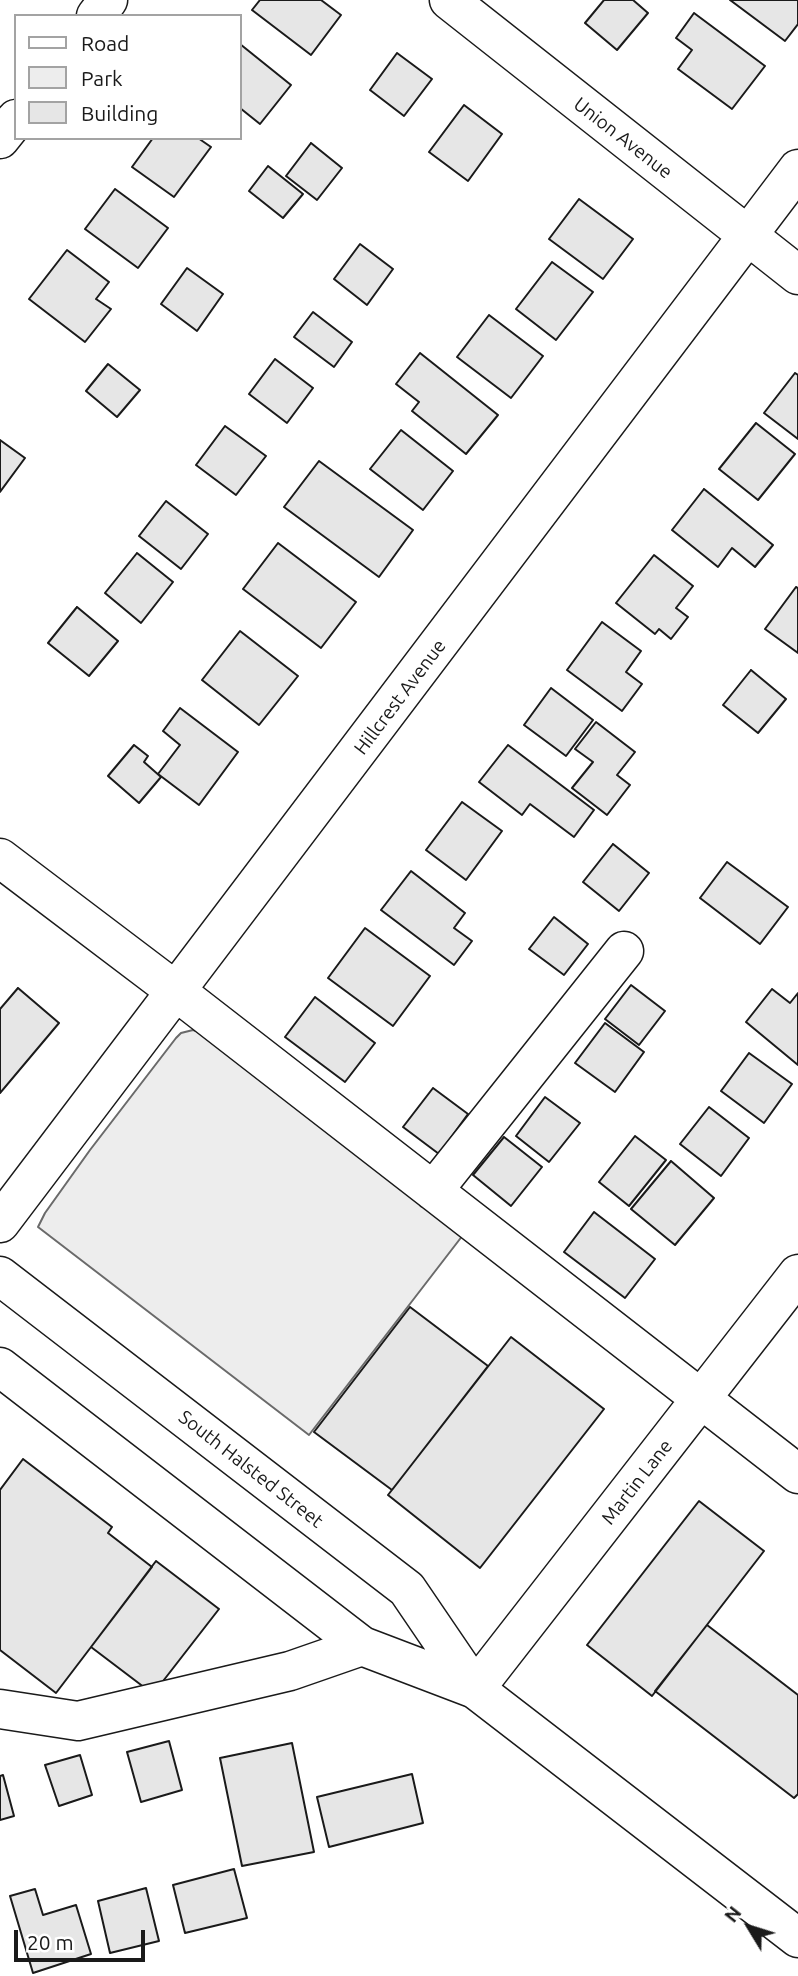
<!DOCTYPE html>
<style>
body{margin:0}
#map{position:relative;width:798px;height:1976px;overflow:hidden;background:#fff;font-family:Ubuntu,sans-serif}
canvas{display:block}
.legend{position:absolute;left:14px;top:14px;width:228px;height:126px;box-sizing:border-box;background:#fff;border:2px solid #a3a3a3;margin:0;padding:9px 12px;list-style:none;font-size:21px;color:#1a1a1a}
.legend li{display:flex;align-items:center;gap:14px;height:35px}
.legend b{width:35px;border:2px solid #a3a3a3}
.north{position:absolute;left:714px;top:1892px;width:70px;height:70px;-webkit-text-stroke:5px #fff;paint-order:stroke;rotate:308deg;font-size:19px;font-weight:700;line-height:28px;text-align:center;color:#1a1a1a}
.north::after{content:'';display:block;margin:auto;width:24px;height:32px;background:#1a1a1a;clip-path:polygon(50% 0,100% 100%,50% 72%,0 100%)}
.scale{position:absolute;left:14px;top:1930px;width:131px;height:32px;box-sizing:border-box;border:4px solid #1a1a1a;border-top:0;padding-left:9px;font-size:21px;line-height:24px;white-space:nowrap;color:#1a1a1a;-webkit-text-stroke:5px #fff;paint-order:stroke}
</style>
<div id="map">
<canvas width="798" height="1976"></canvas>
<ul class="legend">
<li><b style="height:9px;background:#fff"></b>Road</li>
<li><b style="height:19px;background:#ededed"></b>Park</li>
<li><b style="height:19px;background:#e6e6e6"></b>Building</li>
</ul>
<div class="north">N</div>
<div class="scale">20 m</div>
</div>
<script>
const ctx = document.querySelector('canvas').getContext('2d');
ctx.lineJoin = 'round';
function paint(path, color) { ctx.fillStyle = color; ctx.fill(path, 'evenodd'); }
const shape = rows => new Path2D(rows.map(r => 'M' + r).join(''));
function stroke(path, color, width, dash) { ctx.strokeStyle = color; ctx.lineWidth = width; ctx.lineCap = dash ? 'butt' : 'round'; ctx.setLineDash(dash || []); ctx.stroke(path); }
function label(font, color, halo, rows, align = 'center') {
  ctx.font = font + ' Ubuntu,sans-serif'; ctx.lineWidth = 5; ctx.setLineDash([]); ctx.textBaseline = 'middle'; ctx.strokeStyle = halo; ctx.fillStyle = color; for (const [text, x, y, turn = 0] of rows) {
    ctx.save(); ctx.translate(x, y); ctx.rotate((+turn || 0) * Math.PI / 180); ctx.textAlign = isNaN(turn) ? turn : align; if (halo) ctx.strokeText(text, 0, 0); ctx.fillText(text, 0, 0); ctx.restore();
  }
}
const green = shape([
 [193,1030,202,1033,463,1235,309,1435,38,1227,45,1213,90,1150,176,1038,181,1033,193,1030]
]);
paint(green, '#ededed');
stroke(green, '#6a6a6a', 2);
const building = shape([
 [260,0,321,0,341,15,311,55,252,10,260,0],
 [604,0,633,0,648,13,617,50,585,23,604,0],
 [730,0,798,0,798,24,785,41,730,0],
 [694,13,765,66,732,109,678,69,692,50,676,38,694,13],
 [240,44,291,85,260,124,240,108,240,44],
 [397,53,432,79,404,116,370,90,397,53],
 [464,105,502,134,468,181,429,152,464,105],
 [153,138,198,138,211,147,174,197,132,167,153,138],
 [311,143,342,168,317,200,286,176,311,143],
 [268,166,303,194,283,218,249,191,268,166],
 [115,189,168,228,138,268,85,229,115,189],
 [579,199,633,239,603,279,549,239,579,199],
 [360,244,393,269,367,305,334,279,360,244],
 [67,250,109,282,96,299,111,309,85,342,29,299,67,250],
 [552,262,593,292,556,340,516,309,552,262],
 [187,268,223,294,197,331,161,304,187,268],
 [313,312,352,342,334,367,294,337,313,312],
 [489,315,543,356,511,398,457,357,489,315],
 [420,353,498,415,466,454,412,411,419,402,396,384,420,353],
 [275,359,313,388,287,423,249,394,275,359],
 [108,364,140,390,117,417,86,391,108,364],
 [795,373,798,375,798,439,764,413,795,373],
 [756,423,795,454,758,500,719,469,756,423],
 [225,426,266,456,236,495,196,465,225,426],
 [401,430,453,471,423,510,370,469,401,430],
 [0,440,25,458,0,492,0,440],
 [319,461,413,530,379,577,284,507,319,461],
 [704,489,773,545,755,567,732,548,718,567,672,530,704,489],
 [166,501,208,534,181,569,139,536,166,501],
 [278,543,356,602,321,648,243,589,278,543],
 [137,553,173,582,141,623,105,593,137,553],
 [654,555,693,586,676,608,688,617,671,639,659,629,655,634,616,603,654,555],
 [796,587,798,588,798,653,765,629,796,587],
 [77,607,118,641,89,676,48,643,77,607],
 [602,622,641,651,626,672,642,684,622,711,567,670,602,622],
 [240,631,298,676,259,725,202,680,240,631],
 [751,670,786,699,758,733,723,705,751,670],
 [551,688,593,720,566,756,524,725,551,688],
 [180,708,238,752,199,805,158,774,180,745,163,731,180,708],
 [596,722,635,752,617,775,630,785,607,815,572,788,593,762,575,749,596,722],
 [134,745,148,756,144,762,161,777,139,803,108,776,134,745],
 [508,745,594,810,574,837,530,804,522,815,479,782,508,745],
 [462,802,502,831,466,880,426,850,462,802],
 [613,844,649,873,619,911,583,882,613,844],
 [727,862,788,907,760,944,700,898,727,862],
 [411,871,465,913,454,928,472,941,454,965,381,910,411,871],
 [554,917,588,944,564,975,529,949,554,917],
 [365,928,430,976,393,1026,328,978,365,928],
 [631,985,665,1011,639,1045,605,1019,631,985],
 [18,988,59,1023,0,1093,0,1009,18,988],
 [772,989,790,1003,798,993,798,1065,746,1022,772,989],
 [315,997,375,1043,345,1082,285,1037,315,997],
 [605,1023,644,1052,615,1092,575,1063,605,1023],
 [749,1053,792,1084,764,1123,721,1091,749,1053],
 [433,1088,468,1114,439,1154,403,1127,433,1088],
 [545,1097,580,1123,549,1162,516,1136,545,1097],
 [709,1107,749,1138,721,1176,680,1144,709,1107],
 [635,1136,666,1160,629,1206,599,1182,635,1136],
 [504,1137,542,1167,511,1206,473,1175,504,1137],
 [671,1161,714,1198,675,1245,631,1209,671,1161],
 [594,1212,655,1259,625,1298,564,1252,594,1212],
 [410,1307,488,1366,392,1490,314,1432,410,1307],
 [511,1337,604,1409,480,1568,388,1495,511,1337],
 [23,1459,112,1527,108,1533,152,1567,56,1693,0,1650,0,1490,23,1459],
 [699,1501,764,1551,652,1696,587,1645,699,1501],
 [156,1561,219,1609,153,1694,91,1647,156,1561],
 [707,1625,798,1695,798,1794,794,1798,655,1691,707,1625],
 [169,1741,182,1790,141,1802,127,1752,169,1741],
 [292,1743,314,1852,242,1866,220,1758,292,1743],
 [80,1755,92,1795,59,1806,45,1765,80,1755],
 [412,1774,423,1823,329,1847,317,1797,412,1774],
 [3,1775,14,1816,0,1820,0,1776,3,1775],
 [234,1869,247,1918,185,1933,173,1885,234,1869],
 [146,1888,159,1941,110,1953,98,1901,146,1888],
 [35,1889,43,1915,76,1905,91,1954,33,1973,10,1896,35,1889]
]);
paint(building, '#e6e6e6');
stroke(building, '#1a1a1a', 2);
const minor = shape([
 [449,0,798,275],
 [96,16,108,0],
 [0,139,16,119],
 [0,858,177,992,798,1474],
 [433,1191,624,951],
 [0,1223,798,169],
 [475,1689,798,1274],
 [0,1709,78,1721,290,1671,362,1646]
]);
const major = shape([
 [0,1276,407,1589,475,1689],
 [0,1367,362,1646,475,1689,798,1938]
]);
stroke(minor, '#1a1a1a', 41);
stroke(major, '#1a1a1a', 41);
stroke(minor, '#fff', 38);
stroke(major, '#fff', 38);
label('19px', '#1a1a1a', '#fff', [
 ["Union Avenue",623,138,38],
 ["Hillcrest Avenue",400,697,-53],
 ["South Halsted Street",251,1469,38],
 ["Martin Lane",637,1482,-52]
]);
</script>
